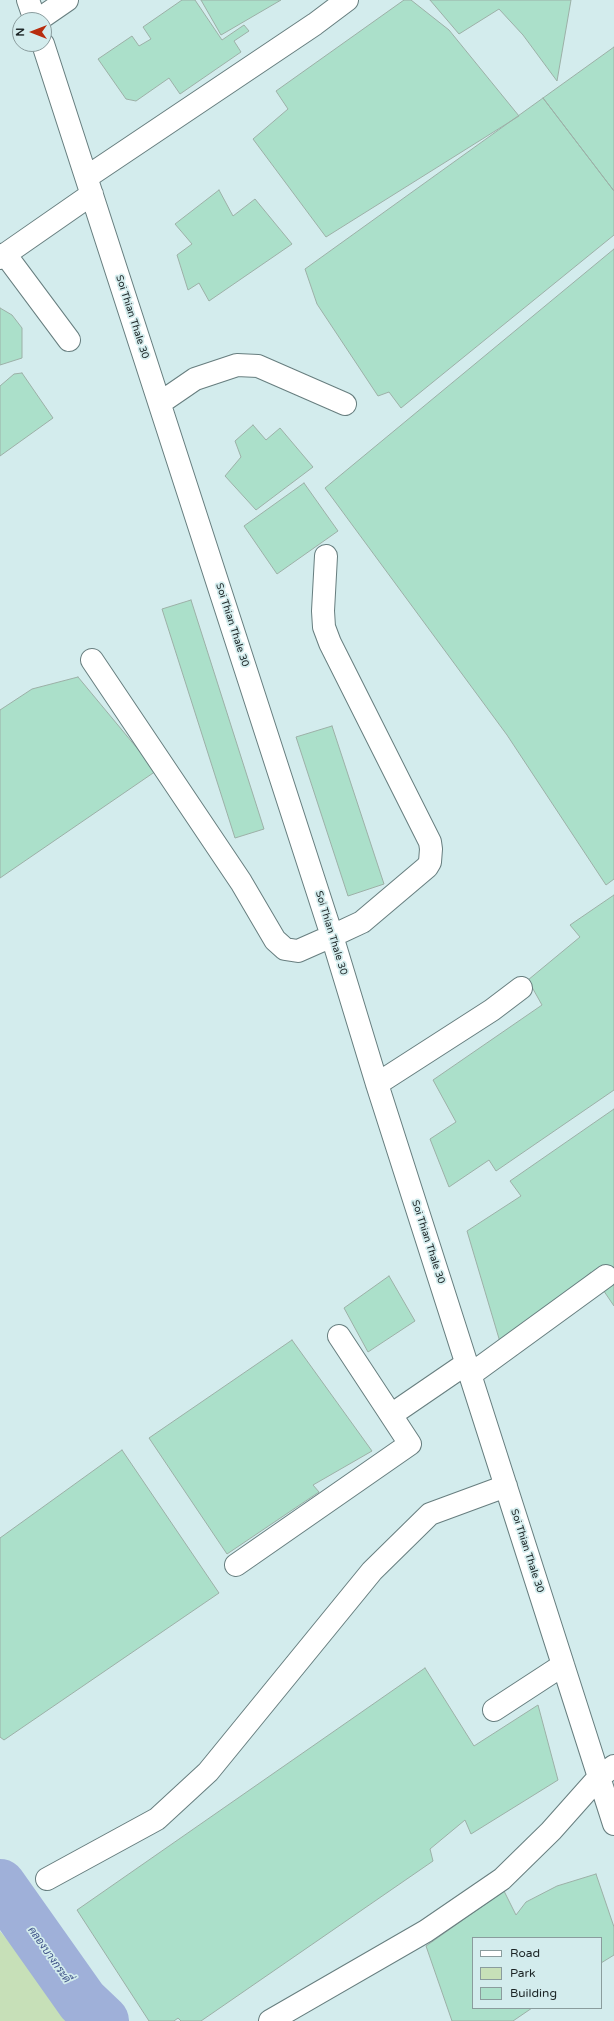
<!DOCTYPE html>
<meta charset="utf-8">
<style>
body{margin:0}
#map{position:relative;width:614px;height:2021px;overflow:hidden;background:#d3eced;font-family:"Varela Round",sans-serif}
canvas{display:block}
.legend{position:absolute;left:472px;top:1937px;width:130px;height:72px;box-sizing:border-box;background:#d3eced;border:1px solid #8a9c9d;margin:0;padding:5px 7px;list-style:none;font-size:12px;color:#1c2526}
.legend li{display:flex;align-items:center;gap:8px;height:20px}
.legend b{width:20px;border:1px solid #8a9c9d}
.north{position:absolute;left:12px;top:12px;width:40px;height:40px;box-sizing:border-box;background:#d3eced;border:1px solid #8a9c9d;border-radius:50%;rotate:270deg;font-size:11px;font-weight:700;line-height:16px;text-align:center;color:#1c2526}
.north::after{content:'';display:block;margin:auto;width:14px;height:18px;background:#b82d0e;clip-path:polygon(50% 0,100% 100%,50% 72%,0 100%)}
</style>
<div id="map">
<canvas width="614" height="2021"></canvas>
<ul class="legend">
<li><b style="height:5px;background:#fff"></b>Road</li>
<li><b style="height:11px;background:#c7e0b8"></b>Park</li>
<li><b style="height:11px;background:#abe0ca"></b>Building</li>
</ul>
<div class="north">N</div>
</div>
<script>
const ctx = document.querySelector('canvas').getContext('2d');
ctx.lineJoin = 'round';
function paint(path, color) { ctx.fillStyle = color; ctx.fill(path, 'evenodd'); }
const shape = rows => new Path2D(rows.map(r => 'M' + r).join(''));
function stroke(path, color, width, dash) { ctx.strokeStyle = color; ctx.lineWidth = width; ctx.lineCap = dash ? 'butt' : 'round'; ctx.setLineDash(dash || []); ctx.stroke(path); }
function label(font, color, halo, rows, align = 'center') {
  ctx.font = font + ' "Varela Round",Sarabun,sans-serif'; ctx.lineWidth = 3.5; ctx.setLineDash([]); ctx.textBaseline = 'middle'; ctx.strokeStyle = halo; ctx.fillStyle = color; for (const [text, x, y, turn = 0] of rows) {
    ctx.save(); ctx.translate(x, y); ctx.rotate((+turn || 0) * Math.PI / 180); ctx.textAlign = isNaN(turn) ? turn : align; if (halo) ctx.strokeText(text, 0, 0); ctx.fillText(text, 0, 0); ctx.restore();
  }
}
paint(shape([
 [0,1931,75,2021,0,2021]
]), '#c7e0b8');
stroke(shape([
 [0,1885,82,2001,103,2021]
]), '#9fb0d9', 52);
const building = shape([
 [182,0,195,0,222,40,244,25,249,31,234,41,241,52,180,94,169,78,136,101,126,99,98,59,132,36,139,46,151,39,143,27,182,0],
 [201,0,281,0,221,35,201,0],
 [404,0,411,0,449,30,519,116,326,237,253,139,288,109,276,91,404,0],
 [430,0,571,0,557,81,523,35,499,9,459,34,430,0],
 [614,47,614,191,543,98,614,47],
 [543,98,614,191,614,235,401,408,389,392,378,396,317,304,305,269,543,98],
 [219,190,233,216,255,199,292,244,209,301,199,283,188,290,177,255,192,244,175,224,219,190],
 [614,249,614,879,606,885,507,735,325,488,614,249],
 [0,308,12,315,22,328,22,358,0,365,0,308],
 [22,373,53,418,0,456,0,386,14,374,22,373],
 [253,425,266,440,280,428,313,467,256,510,225,476,241,457,235,441,253,425],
 [304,483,338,531,277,574,244,526,304,483],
 [191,600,264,829,235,838,162,609,191,600],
 [78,677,156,771,0,878,0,710,32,689,78,677],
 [332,726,384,884,348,896,296,737,332,726],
 [614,895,614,1090,496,1171,489,1160,449,1187,430,1139,456,1122,433,1080,542,1005,528,980,580,937,570,925,614,895],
 [614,1109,614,1306,591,1272,503,1352,467,1231,521,1196,510,1181,614,1109],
 [389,1276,415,1321,368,1352,344,1308,389,1276],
 [292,1340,372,1451,313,1485,319,1492,227,1554,149,1438,292,1340],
 [122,1450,219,1593,4,1740,0,1737,0,1538,122,1450],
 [425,1668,474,1746,538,1705,558,1780,471,1834,465,1820,430,1849,433,1861,201,2021,181,2021,178,2018,174,2021,149,2021,77,1910,425,1668],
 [596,1874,614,1927,614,1955,601,1963,601,1938,473,1938,473,2008,532,2008,513,2021,452,2021,426,1946,504,1891,516,1915,526,1902,557,1886,596,1874]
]);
paint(building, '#abe0ca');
stroke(building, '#9cb0a7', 1);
const minor = shape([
 [28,0,35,20],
 [38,20,67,0],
 [43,44,332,936,377,1084,614,1824],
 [87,177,315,24,347,0],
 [5,254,69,340],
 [0,258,92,194],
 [160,403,195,379,237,365,258,366,345,404],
 [92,660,241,882,275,940,285,949,298,951,332,936,362,922,427,867,430,862,431,849,430,842,330,643,324,627,323,611,326,556],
 [377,1084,492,1010,521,988],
 [339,1336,391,1415],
 [470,1375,606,1276],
 [236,1565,410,1444,391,1415,467,1363],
 [494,1710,563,1665],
 [47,1879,157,1819,208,1772,372,1571,430,1514,506,1486],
 [270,2021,426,1931,502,1879,551,1831,599,1777,614,1766]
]);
stroke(minor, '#677e7f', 24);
stroke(minor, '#fff', 22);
label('10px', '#1c2526', '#d3eced', [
 ["Soi Thian Thale 30",132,317,72],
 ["Soi Thian Thale 30",232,625,72],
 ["Soi Thian Thale 30",331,933,73],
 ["Soi Thian Thale 30",428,1242,72],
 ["Soi Thian Thale 30",527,1551,72]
]);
label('italic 11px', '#3e5187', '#d3eced', [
 ["คลองบางกระดี่",49,1955,55]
]);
</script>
